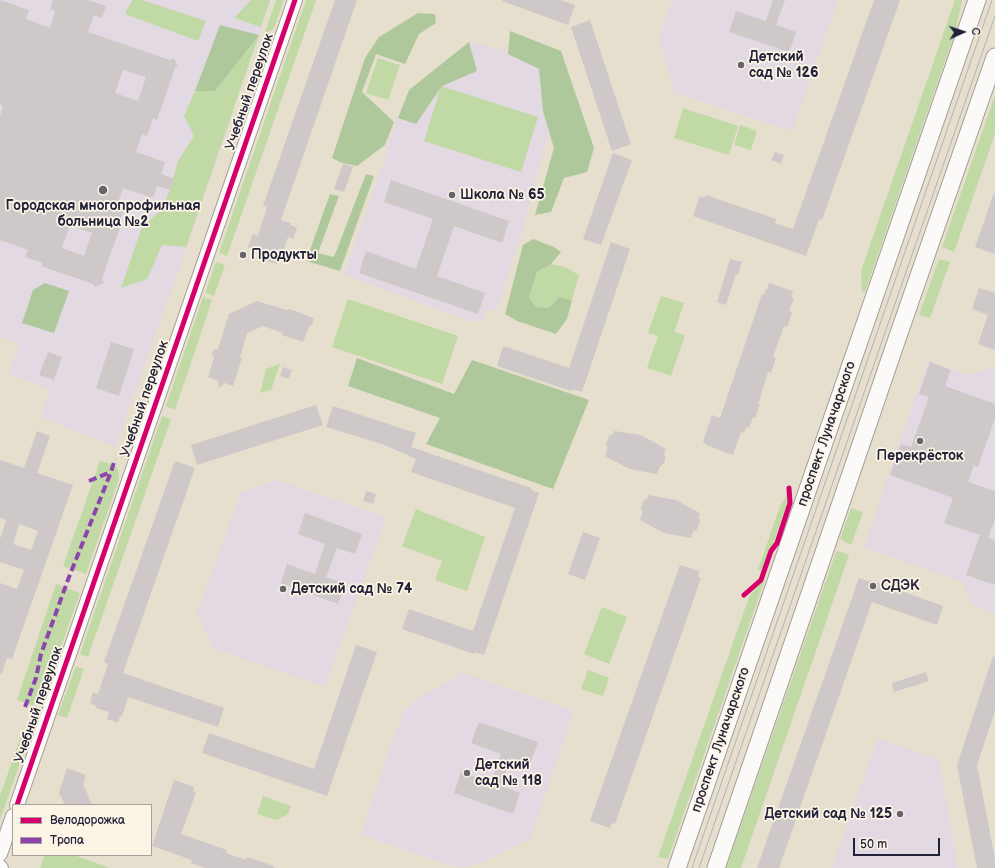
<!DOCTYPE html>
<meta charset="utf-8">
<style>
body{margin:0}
#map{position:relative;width:995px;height:868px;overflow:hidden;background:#e6dfce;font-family:"Balsamiq Sans",sans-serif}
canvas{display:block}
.legend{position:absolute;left:12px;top:804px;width:140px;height:52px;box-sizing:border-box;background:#fcf5e5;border:1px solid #a5a1a1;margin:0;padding:5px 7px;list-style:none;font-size:12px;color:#22223b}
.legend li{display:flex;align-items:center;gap:8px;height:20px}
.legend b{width:20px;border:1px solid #a5a1a1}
.north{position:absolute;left:943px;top:12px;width:40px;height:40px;-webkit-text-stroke:3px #fcf5e5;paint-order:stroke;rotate:87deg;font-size:11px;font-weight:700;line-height:16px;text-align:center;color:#22223b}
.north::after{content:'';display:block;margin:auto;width:14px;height:18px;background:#22223b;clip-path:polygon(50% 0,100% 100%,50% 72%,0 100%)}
.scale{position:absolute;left:853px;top:838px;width:87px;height:18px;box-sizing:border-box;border:2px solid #22223b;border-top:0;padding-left:5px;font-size:12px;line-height:14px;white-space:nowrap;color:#22223b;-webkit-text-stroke:3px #fcf5e5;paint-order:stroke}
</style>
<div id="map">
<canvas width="995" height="868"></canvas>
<ul class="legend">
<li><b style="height:5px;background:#d6006c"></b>Велодорожка</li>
<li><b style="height:5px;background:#8e44ad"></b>Тропа</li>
</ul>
<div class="north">С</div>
<div class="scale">50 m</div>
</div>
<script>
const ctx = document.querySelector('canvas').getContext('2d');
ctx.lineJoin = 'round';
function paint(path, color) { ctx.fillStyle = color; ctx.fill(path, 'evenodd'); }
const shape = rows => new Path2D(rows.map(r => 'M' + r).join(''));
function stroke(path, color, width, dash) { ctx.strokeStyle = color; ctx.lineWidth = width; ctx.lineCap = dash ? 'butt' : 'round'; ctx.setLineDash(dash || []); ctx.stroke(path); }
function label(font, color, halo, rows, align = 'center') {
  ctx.font = font + ' "Balsamiq Sans",sans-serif'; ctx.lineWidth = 3.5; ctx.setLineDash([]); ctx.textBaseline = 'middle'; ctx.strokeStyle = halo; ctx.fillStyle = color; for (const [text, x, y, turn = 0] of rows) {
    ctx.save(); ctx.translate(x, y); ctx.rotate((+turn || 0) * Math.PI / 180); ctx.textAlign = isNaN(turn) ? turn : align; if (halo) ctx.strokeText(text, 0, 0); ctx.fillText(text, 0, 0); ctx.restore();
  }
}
paint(shape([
 [0,0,271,0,182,261,115,447,41,417,50,389,9,374,19,344,0,337],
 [672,0,838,0,792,131,675,93,659,38],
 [469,42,542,59,552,118,522,232,496,311,487,309,482,322,470,321,344,275,388,150,385,149,409,90],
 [928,361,968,375,995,367,995,613,972,605,964,583,864,547],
 [276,480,386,517,325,687,213,648,197,613,241,493],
 [463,673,574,711,530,839,481,863,459,868,361,835,391,745,405,709,421,696],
 [878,738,939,760,958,868,832,868]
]), '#e2d9e3');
paint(shape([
 [132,0,142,0,206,21,198,41,125,14],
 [251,0,270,0,261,27,234,18],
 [276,0,284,0,274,28,270,31,265,32],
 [306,0,316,0,227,256,219,253],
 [955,0,962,0,956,29,865,292,862,292,861,271],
 [259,35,186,247,162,245,147,279,121,288,142,227,161,210,170,190,178,161,194,136,184,116,195,91,215,91],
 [378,58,400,65,388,100,366,93],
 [441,86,538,117,521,172,424,141],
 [995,95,995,134,954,252,942,247],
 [683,108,738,126,729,155,674,138],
 [740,125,757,131,751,150,734,145],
 [939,259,950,262,930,318,919,315],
 [216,262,225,265,214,296,205,293],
 [551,264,565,267,579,275,572,300,559,297,549,308,536,307,529,297,537,272],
 [661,296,684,303,674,332,685,335,671,376,647,368,658,336,648,333],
 [203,297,212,300,175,410,166,406],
 [348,299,458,336,442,384,332,347],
 [280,364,271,390,260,393,266,369],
 [162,416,171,419,88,657,80,654],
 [100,461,114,465,118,469,119,479,86,574,63,566],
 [788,493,787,503,774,542,769,550,762,571,758,570,780,506],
 [851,508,863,512,851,545,840,539],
 [416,509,485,537,467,591,435,580,442,561,402,546],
 [839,551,849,555,741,868,726,868,836,552],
 [762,581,764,582,668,859,658,857,749,597],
 [56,584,80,593,41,703,31,705,17,700],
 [602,607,627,617,609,664,584,654],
 [76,666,84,669,67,718,58,715],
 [588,670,609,678,603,696,581,689],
 [23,730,28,734,29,737,0,820,0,796],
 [263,796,291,806,288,814,277,820,257,814],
 [45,855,74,855,110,868,40,868]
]), '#c1d9a5');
paint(shape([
 [418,13,435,14,436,23,419,34,405,64,376,54,362,92,394,122,385,145,357,166,342,163,332,158,365,58,379,37],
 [220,25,259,35,215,91,195,91],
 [510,31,561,51,594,148,587,172,564,178,551,212,535,215,554,148,543,111,539,69,508,54],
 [469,42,477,71,442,86,416,124,398,118,409,90],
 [366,174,374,176,340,271,306,261,330,194,339,196,318,253,334,257],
 [533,239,554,247,561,252,551,264,537,272,529,297,536,307,549,308,559,297,572,300,567,319,556,334,517,321,505,314,523,245],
 [45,283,69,291,54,333,22,323,33,290],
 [357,358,454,394,472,360,589,400,553,489,426,444,440,418,348,386]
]), '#aec89b');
paint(shape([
 [0,0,29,10,26,19,50,28,55,11,50,9,53,0,88,0,106,6,102,18,94,15,88,32,170,60,174,58,178,66,175,68,157,120,153,118,147,136,142,134,136,152,165,162,161,174,174,179,170,190,157,186,153,198,123,188,116,208,124,210,118,227,120,227,102,279,104,283,95,287,93,284,41,266,43,263,25,257,28,250,0,240,0,116,3,106,0,105],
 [123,70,146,77,138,101,115,93],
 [70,225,92,233,84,256,62,248],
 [335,0,357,0,281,220,291,223,290,225,297,228,293,239,288,237,281,259,279,258,277,264,266,261,269,253,248,247,253,234,258,236,267,207,263,206],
 [503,0,560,0,575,5,568,25,502,1],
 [773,0,785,0,776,25,796,32,789,52,729,32,736,11,766,21],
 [874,0,900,0,822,220,819,219,806,256,693,216,700,196,705,198,706,195,776,219,775,223,793,229],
 [590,20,631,144,612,151,571,27],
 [775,152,784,155,781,164,771,160],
 [613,153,632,160,601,245,583,239],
 [343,164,353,167,344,192,334,189],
 [391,180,509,221,502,243,454,226,437,276,485,293,478,314,359,273,366,251,416,269,433,219,384,202],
 [994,193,995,193,995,254,975,247],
 [611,242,630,249,582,392,572,389,571,391,497,366,503,346,569,368],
 [730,259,742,262,738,275,736,274,726,305,717,302],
 [769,283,793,291,791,297,794,298,789,311,792,312,787,327,784,326,773,357,776,358,771,373,768,372,758,404,760,404,755,418,753,417,749,428,746,427,744,433,741,432,733,455,706,445,703,441,712,415,720,418,762,294,764,295,766,289,767,289],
 [979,288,995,293,995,350,978,344,988,315,972,309],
 [257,301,286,310,289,309,314,318,312,325,309,326,303,342,282,335,283,333,263,326,247,333,240,357,242,358,233,386,225,383,219,388,218,381,208,377,214,358,212,355,214,349,218,349,229,314],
 [111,342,134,349,119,396,96,388],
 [48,352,62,357,54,380,39,375],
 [930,362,951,370,945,386,995,404,995,418,978,467,974,465,968,482,995,491,995,519,988,538,995,541,995,585,966,575,980,535,944,523,953,498,890,475,901,444,911,447,929,397,919,394],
 [283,367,292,370,289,379,280,376],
 [316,405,323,425,197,465,191,445],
 [333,406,416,433,411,447,531,488,531,490,539,493,484,655,475,652,474,654,402,629,409,609,473,631,515,508,411,472,416,459,385,445,326,427],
 [37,431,50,436,37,473,73,485,12,659,7,658,1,675,0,674,0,583,17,589,24,570,0,562,0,539,6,520,0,518,0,460,24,468],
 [19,524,38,531,31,550,13,544],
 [614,431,641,435,666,449,664,454,665,455,665,461,661,466,660,466,657,474,630,469,605,456,608,447,606,446,607,440,610,435,612,435],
 [175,461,195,468,123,673,224,708,218,727,128,697,122,717,120,716,118,723,107,719,109,712,96,708,97,706,90,703,93,692,98,694,108,664,104,662],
 [366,491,376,494,373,504,363,501],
 [648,495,676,500,700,513,698,518,700,519,699,525,696,531,694,530,691,538,664,533,640,520,643,511,641,510,642,504,645,499,647,500],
 [305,513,362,534,355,554,337,548,326,577,345,584,338,604,281,583,287,564,315,574,325,544,298,534],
 [583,532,600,538,585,580,568,574],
 [680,565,699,571,698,577,701,578,615,824,612,823,610,828,590,821],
 [859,578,870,582,870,580,943,606,937,625,872,602,779,868,757,868],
 [356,645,377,652,327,796,202,753,209,733,314,769],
 [993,656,995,657,995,711,977,765,995,859,995,868,977,868,957,765],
 [926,672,929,681,894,692,892,683],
 [479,722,538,742,530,764,511,758,501,786,520,793,513,814,454,793,461,772,491,782,501,754,471,743],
 [67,768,86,775,83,784,92,805,65,805,59,793],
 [174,780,194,787,193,791,196,792,181,834,227,850,226,853,246,860,247,857,274,866,274,868,205,868,191,863,192,860,152,846]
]), '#cec8c9');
const minor = shape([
 [17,805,295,0],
 [0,854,13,816],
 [0,867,1,868]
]);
const major = shape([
 [677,868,977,0],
 [716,868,898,336,995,57]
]);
stroke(minor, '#a19e96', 16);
stroke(major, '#a19e96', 19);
stroke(minor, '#fbfaf8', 14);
stroke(major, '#fbfaf8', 17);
stroke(shape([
 [692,868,992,0],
 [699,868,995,16]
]), '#b3b2b3', 1);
stroke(shape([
 [89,481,111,472],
 [25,707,36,678,41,654,69,577,111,472,115,459]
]), '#8e44ad', 4, [8, 4]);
stroke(shape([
 [744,595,761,580,771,551,777,543,790,503,789,488],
 [17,805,295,0]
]), '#d6006c', 5);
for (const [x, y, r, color] of [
 [741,65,4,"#67646e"],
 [103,190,5,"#67646e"],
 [452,195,4,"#67646e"],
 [243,255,4,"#67646e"],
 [920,441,4,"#67646e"],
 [873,586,4,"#67646e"],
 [283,589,4,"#67646e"],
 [467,773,4,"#67646e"],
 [900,814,4,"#67646e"]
]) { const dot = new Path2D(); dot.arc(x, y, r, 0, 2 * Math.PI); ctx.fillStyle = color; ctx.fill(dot); stroke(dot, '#fcf5e5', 1.5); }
label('bold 14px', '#22223b', '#fcf5e5', [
 ["Детский",749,57],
 ["сад № 126",749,73],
 ["Школа № 65",460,195],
 ["Городская многопрофильная",103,206,"center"],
 ["больница №2",103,222,"center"],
 ["Продукты",251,255],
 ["Перекрёсток",920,456,"center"],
 ["СДЭК",881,586],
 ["Детский сад № 74",291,589],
 ["Детский",475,765],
 ["сад № 118",475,781],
 ["Детский сад № 125",892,814,"right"]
], 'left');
label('14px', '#22223b', '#fcf5e5', [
 ["Учебный переулок",250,92,-71],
 ["Учебный переулок",145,399,-71],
 ["проспект Луначарского",827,434,-71],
 ["Учебный переулок",39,705,-71],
 ["проспект Луначарского",721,740,-71]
]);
</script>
